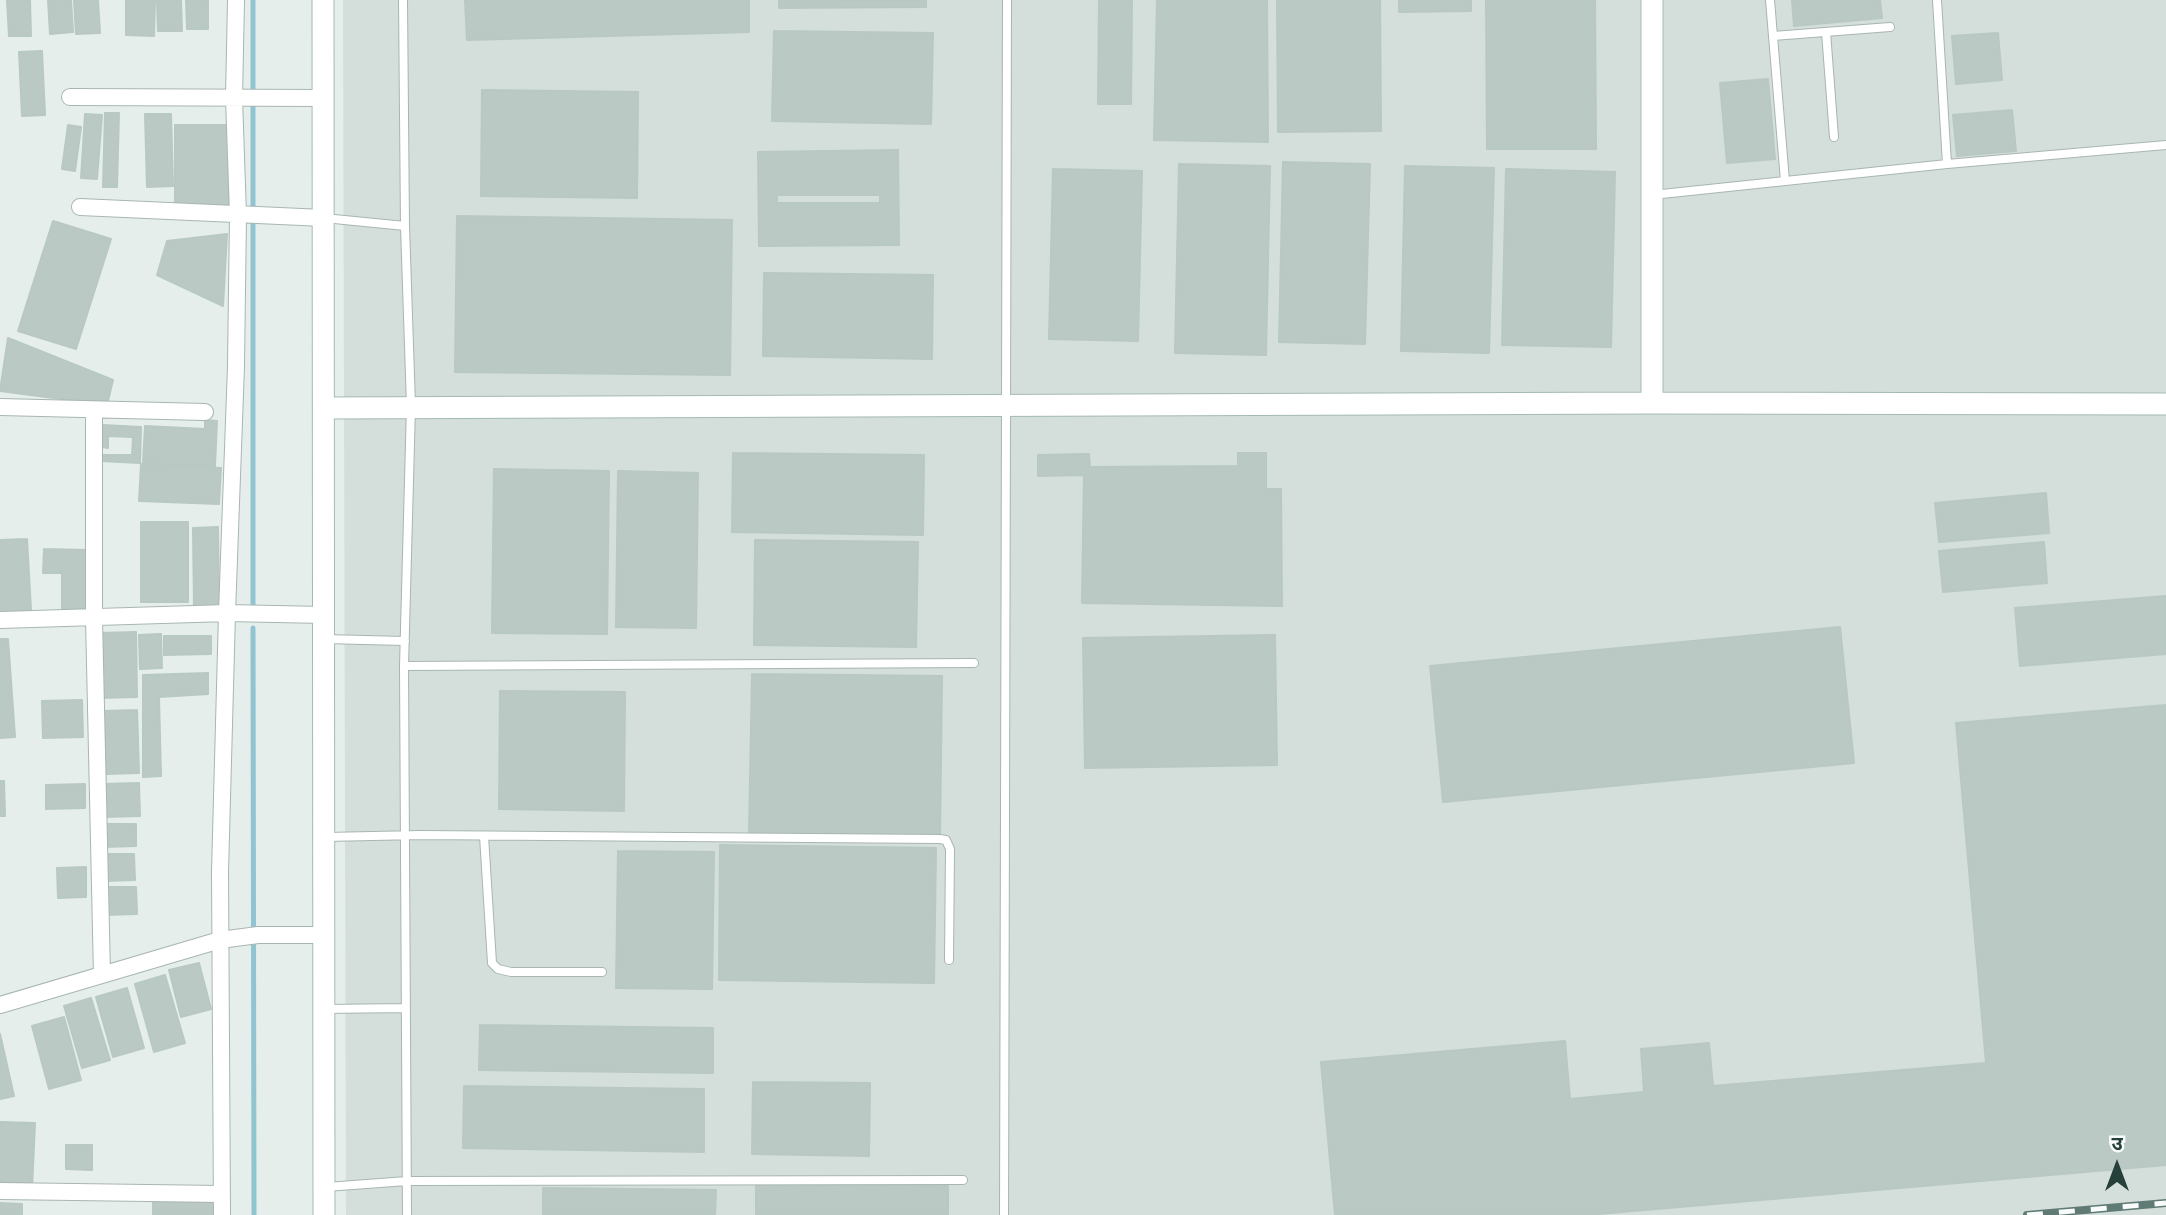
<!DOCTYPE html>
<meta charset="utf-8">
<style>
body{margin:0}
#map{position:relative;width:2166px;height:1215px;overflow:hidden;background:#e6eeeb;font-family:Overpass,"Noto Sans Devanagari",sans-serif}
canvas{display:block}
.north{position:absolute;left:2082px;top:1131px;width:70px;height:70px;-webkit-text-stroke:5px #f7fbf9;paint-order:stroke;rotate:0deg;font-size:19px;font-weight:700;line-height:28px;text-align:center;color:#25403a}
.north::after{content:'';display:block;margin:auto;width:24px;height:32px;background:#25403a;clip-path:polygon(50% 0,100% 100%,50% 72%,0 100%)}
</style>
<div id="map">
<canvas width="2166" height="1215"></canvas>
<div class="north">उ</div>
</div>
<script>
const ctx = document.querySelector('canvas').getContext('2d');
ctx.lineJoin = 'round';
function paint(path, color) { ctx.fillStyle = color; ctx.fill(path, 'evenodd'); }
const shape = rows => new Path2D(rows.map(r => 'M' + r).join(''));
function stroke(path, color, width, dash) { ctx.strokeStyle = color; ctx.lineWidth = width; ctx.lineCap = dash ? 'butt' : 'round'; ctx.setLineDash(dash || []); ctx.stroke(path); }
paint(shape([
 [343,0,2166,0,2166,1215,346,1215]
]), '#d4deda');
stroke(shape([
 [253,0,253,611],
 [253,628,254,1215]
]), '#90c4d1', 5);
const building = shape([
 [7,0,30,0,31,36,9,36,7,0],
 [48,0,71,0,73,32,50,34,48,0],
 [74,0,98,0,100,33,76,34,74,0],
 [126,0,155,0,154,36,126,35,126,0],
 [157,0,181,0,182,31,158,31,157,0],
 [186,0,208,0,208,29,187,29,186,0],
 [465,0,749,0,749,32,467,40,465,0],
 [779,0,926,0,926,7,779,8,779,0],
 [1099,0,1132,0,1131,104,1098,104,1099,0],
 [1157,0,1267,0,1268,142,1154,140,1157,0],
 [1277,0,1380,0,1381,131,1278,132,1277,0],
 [1399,0,1471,0,1471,11,1399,12,1399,0],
 [1486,0,1595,0,1596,149,1487,149,1486,0],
 [1792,0,1880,0,1882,18,1794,26,1792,0],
 [774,31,933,33,931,124,772,121,774,31],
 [1998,33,2002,80,1956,84,1952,36,1998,33],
 [42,51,45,115,22,116,19,52,42,51],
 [1768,79,1775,159,1727,163,1720,83,1768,79],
 [482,90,638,92,637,198,481,196,482,90],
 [2012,110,2016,151,1957,156,1953,115,2012,110],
 [105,113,119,113,117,187,103,187,105,113],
 [85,114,102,115,97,179,81,178,85,114],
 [145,114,171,114,173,186,147,187,145,114],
 [68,125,81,127,75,171,62,169,68,125],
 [175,125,229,125,230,205,175,206,175,125],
 [898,150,899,245,759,246,758,152,898,150],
 [777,195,880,195,880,203,777,203,777,195],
 [1283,162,1370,164,1365,344,1279,342,1283,162],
 [1179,164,1270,166,1266,355,1175,353,1179,164],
 [1405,166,1494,168,1489,353,1401,351,1405,166],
 [1053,169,1142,171,1138,341,1049,339,1053,169],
 [1506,169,1615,172,1611,347,1502,345,1506,169],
 [457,216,732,220,730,375,455,372,457,216],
 [53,221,111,239,76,349,18,331,53,221],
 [227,234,223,306,157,275,167,241,227,234],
 [764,273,933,275,932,359,763,356,764,273],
 [8,338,113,380,107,405,0,391,8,338],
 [205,420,217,421,215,466,143,463,145,426,205,429,205,420],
 [103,425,141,427,140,463,101,461,101,455,132,455,133,437,108,436,108,448,102,447,103,425],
 [733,453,924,455,923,535,732,532,733,453],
 [1238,453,1266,453,1266,489,1281,489,1282,606,1082,603,1084,475,1038,476,1038,455,1089,454,1090,467,1238,466,1238,453],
 [141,464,221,468,219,504,139,501,141,464],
 [494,469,609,471,607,634,492,633,494,469],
 [618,471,698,473,696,628,616,627,618,471],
 [2046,493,2049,533,1939,542,1935,503,2046,493],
 [141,522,188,522,188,602,141,602,141,522],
 [218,527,219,608,194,608,193,528,218,527],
 [27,539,31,610,0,612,0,540,27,539],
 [755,540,918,542,916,647,754,645,755,540],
 [2044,542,2047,583,1943,592,1939,551,2044,542],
 [44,549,87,550,86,611,62,611,62,573,43,573,44,549],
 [2166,596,2166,654,2020,666,2015,608,2166,596],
 [1840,627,1854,763,1443,802,1430,666,1840,627],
 [136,632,137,697,100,698,98,633,136,632],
 [161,634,162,668,140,669,139,635,161,634],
 [1275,635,1277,765,1085,768,1083,638,1275,635],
 [164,636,211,636,211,654,164,655,164,636],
 [0,639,8,639,15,737,0,738,0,639],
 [208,673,208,694,159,697,161,776,143,777,143,675,208,673],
 [752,674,942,676,940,836,749,834,752,674],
 [500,691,625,692,624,811,499,809,500,691],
 [82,700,83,737,43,738,42,701,82,700],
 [2166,705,2166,1165,1587,1215,1335,1215,1321,1062,1565,1041,1570,1099,1644,1092,1641,1049,1709,1043,1713,1086,1986,1063,1956,723,2166,705],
 [137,710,139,773,106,774,104,711,137,710],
 [0,781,4,781,5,816,0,816,0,781],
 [139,783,140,816,104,817,103,784,139,783],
 [85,784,85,808,46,809,46,785,85,784],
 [103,824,136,824,136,846,103,847,103,824],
 [720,845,936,848,934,983,719,980,720,845],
 [618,851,714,852,712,989,616,988,618,851],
 [102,854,134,854,135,880,102,881,102,854],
 [86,867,86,897,58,898,57,868,86,867],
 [103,887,136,887,137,914,103,915,103,887],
 [199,963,211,1009,181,1017,169,970,199,963],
 [165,975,185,1043,154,1052,135,984,165,975],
 [127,988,144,1048,113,1057,96,997,127,988],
 [91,998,110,1060,82,1068,64,1006,91,998],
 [64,1017,81,1080,49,1089,32,1026,64,1017],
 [480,1025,713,1028,713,1073,479,1070,480,1025],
 [0,1034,14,1096,0,1099,0,1034],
 [753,1082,870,1083,869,1156,752,1154,753,1082],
 [464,1086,704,1089,704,1152,463,1148,464,1086],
 [0,1122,35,1123,32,1189,0,1188,0,1122],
 [66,1145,92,1145,92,1170,66,1169,66,1145],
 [756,1183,948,1186,948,1215,756,1215,756,1183],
 [543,1188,716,1190,715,1215,543,1215,543,1188],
 [153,1202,214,1202,214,1215,153,1215,153,1202],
 [0,1203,22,1204,22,1215,0,1215,0,1203]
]);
paint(building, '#bbc9c4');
stroke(building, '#b8c8c2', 2);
const lane = shape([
 [403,0,405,226,411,406,404,666,407,1215],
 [1770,0,1785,181],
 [1937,0,1947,164],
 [1826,32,1834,137],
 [1773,36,1890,27],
 [1652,195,1947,164,2166,145],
 [324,218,405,226],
 [324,639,405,641],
 [404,666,974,663],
 [484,836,492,963,498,969,511,972,602,972],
 [325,837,420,835,940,839,946,840,950,849,949,960],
 [324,1009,405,1008],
 [326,1187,407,1181,963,1180],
 [1004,1215,1007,0]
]);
const street = shape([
 [70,97,323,98],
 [80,207,324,218],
 [0,407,205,412],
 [94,411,94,619,102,975],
 [0,620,227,613,324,615],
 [0,1005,220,940,258,935,322,935],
 [0,1191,221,1194],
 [222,1215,220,872,227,613,236,366,238,215,234,98,236,0]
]);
const secondary = shape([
 [323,0,324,1215],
 [1652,403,1652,0],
 [324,408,1652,403,2166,404]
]);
stroke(lane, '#a8b6b2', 10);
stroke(street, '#a8b6b2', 18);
stroke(secondary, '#a4bab3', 23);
stroke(lane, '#fff', 8);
stroke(street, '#fff', 16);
stroke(secondary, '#fff', 21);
const rail = shape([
 [2027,1215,2166,1203]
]);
stroke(rail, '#607b75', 8);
stroke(rail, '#f7fbf9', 5, [16]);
</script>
